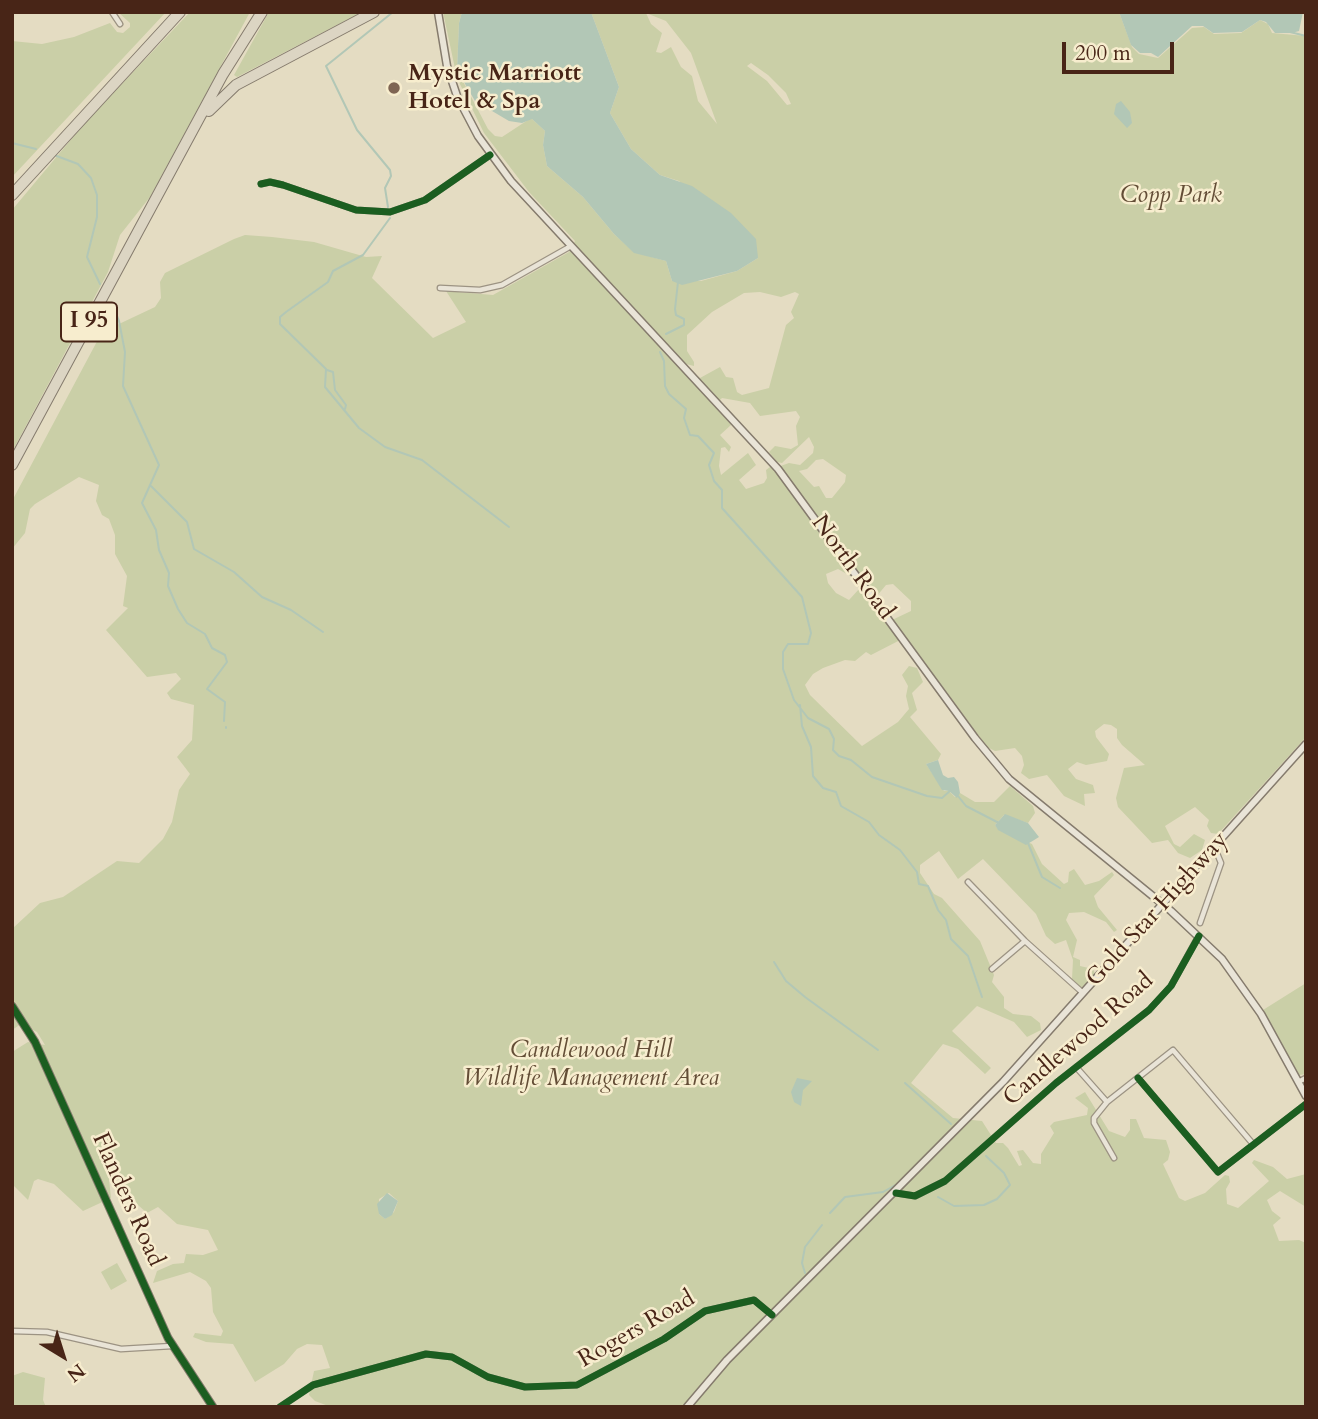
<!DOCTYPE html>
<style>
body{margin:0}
#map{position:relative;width:1318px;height:1419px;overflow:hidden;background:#e4dcc2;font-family:Cardo,serif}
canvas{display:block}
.frame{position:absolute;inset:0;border:14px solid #482517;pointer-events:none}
.north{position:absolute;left:28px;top:1321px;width:70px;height:70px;-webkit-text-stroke:5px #f7edce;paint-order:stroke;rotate:142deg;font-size:19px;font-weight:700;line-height:28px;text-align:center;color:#482517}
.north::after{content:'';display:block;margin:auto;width:24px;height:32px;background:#482517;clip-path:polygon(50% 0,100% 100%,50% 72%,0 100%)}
.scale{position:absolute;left:1062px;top:42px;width:112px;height:32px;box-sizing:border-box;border:4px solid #482517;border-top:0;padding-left:9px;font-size:21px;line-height:24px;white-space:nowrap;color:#482517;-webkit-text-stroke:5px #f7edce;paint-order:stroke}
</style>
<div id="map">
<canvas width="1318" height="1419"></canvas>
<div class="frame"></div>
<div class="north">N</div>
<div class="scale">200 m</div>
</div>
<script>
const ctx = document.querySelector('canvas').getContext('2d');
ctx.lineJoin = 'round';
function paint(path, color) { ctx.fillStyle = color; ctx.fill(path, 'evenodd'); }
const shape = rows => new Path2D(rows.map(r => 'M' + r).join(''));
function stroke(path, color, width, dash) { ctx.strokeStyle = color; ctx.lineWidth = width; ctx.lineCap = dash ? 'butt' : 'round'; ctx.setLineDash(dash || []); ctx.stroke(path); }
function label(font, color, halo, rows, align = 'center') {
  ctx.font = font + ' Cardo,serif'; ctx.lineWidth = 5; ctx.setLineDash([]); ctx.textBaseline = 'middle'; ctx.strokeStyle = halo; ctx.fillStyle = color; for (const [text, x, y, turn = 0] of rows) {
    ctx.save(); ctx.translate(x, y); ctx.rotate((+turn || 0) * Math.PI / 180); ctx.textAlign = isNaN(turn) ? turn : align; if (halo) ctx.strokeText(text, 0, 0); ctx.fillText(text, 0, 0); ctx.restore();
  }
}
paint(shape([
 [118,12,166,12,12,177,12,41,42,44,74,37,110,23,117,32,123,33,130,27,130,23],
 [190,12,250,12,150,197,120,235,108,272,12,452,12,210,84,124],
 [269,12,362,12,237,77,234,75],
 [443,12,462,12,459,23,457,70,488,129,495,136,502,137,531,118,545,131,543,145,547,166,583,197,614,234,634,252,666,261,672,281,701,281,737,271,758,258,679,181,660,175,631,149,610,113,619,87,591,12,1119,12,1132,47,1139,54,1158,58,1192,28,1204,27,1214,34,1241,33,1260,20,1268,24,1272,33,1306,36,1306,737,1218,834,1211,833,1207,826,1209,820,1195,807,1165,826,1174,844,1180,847,1194,834,1205,840,1202,850,1190,858,1178,853,1168,840,1152,843,1118,807,1116,798,1124,768,1145,765,1122,745,1117,738,1117,729,1111,725,1104,724,1095,731,1096,737,1109,754,1107,761,1086,765,1077,762,1068,769,1076,779,1093,785,1095,793,1084,794,1085,806,1064,796,1047,775,1029,779,1021,773,1024,765,1022,756,1015,748,995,751,987,747,906,637,871,655,866,652,855,661,845,660,823,668,813,674,805,685,810,695,862,746,898,722,909,709,906,696,908,686,902,675,909,666,917,668,923,682,912,693,917,710,910,717,941,754,938,760,926,764,944,791,949,791,955,797,960,793,975,802,994,802,1010,786,1033,806,1035,813,1028,823,1004,815,995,825,998,829,1032,844,1042,864,1064,884,1068,882,1069,872,1074,869,1085,885,1099,881,1112,872,1114,875,1094,896,1098,907,1117,930,1114,932,1106,922,1084,912,1069,913,1066,920,1077,940,1073,957,1080,960,1080,966,1093,969,1095,974,1081,988,1072,979,1073,960,1066,940,1055,944,1046,936,1036,914,983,859,958,879,939,851,920,865,920,873,934,894,942,898,980,941,994,975,992,982,1004,997,1004,1008,1013,1014,1031,1016,1040,1023,1041,1030,1027,1037,1014,1022,977,1006,952,1031,991,1068,985,1074,958,1049,943,1044,911,1083,953,1118,982,1121,996,1143,1003,1143,1008,1148,1019,1166,1022,1165,1017,1151,1023,1150,1033,1163,1041,1164,1041,1154,1054,1133,1050,1126,1054,1122,1087,1115,1088,1108,1075,1098,1085,1092,1109,1131,1125,1137,1130,1130,1130,1119,1136,1119,1144,1138,1166,1140,1170,1152,1168,1160,1163,1164,1179,1198,1185,1201,1205,1193,1225,1175,1229,1176,1230,1182,1226,1189,1227,1204,1238,1208,1269,1181,1252,1163,1254,1160,1273,1167,1287,1179,1306,1174,1306,1207,1280,1191,1267,1200,1272,1211,1281,1218,1273,1225,1279,1241,1299,1240,1306,1243,1306,1407,331,1407,315,1401,309,1395,314,1371,330,1368,322,1345,307,1344,297,1349,284,1364,255,1382,233,1344,206,1342,193,1337,195,1333,221,1336,223,1331,213,1312,211,1288,206,1281,190,1272,153,1283,157,1271,173,1264,184,1263,186,1254,203,1255,218,1250,208,1230,177,1224,158,1207,147,1213,138,1205,119,1175,113,1174,109,1179,111,1198,83,1211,54,1184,38,1179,34,1181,28,1200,12,1184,12,1052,28,1042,45,1045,37,1032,21,1024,12,1030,12,929,40,903,63,897,117,861,139,863,163,839,172,822,179,790,190,774,177,757,192,740,194,705,171,699,167,693,181,679,176,673,147,677,106,630,128,608,123,606,127,576,115,554,115,535,109,519,102,515,96,501,99,485,79,477,35,504,30,509,25,533,12,549,12,501,102,332,155,307,161,298,160,282,165,273,234,239,245,235,272,237,314,242,366,257,382,256,372,278,433,338,466,322,446,291,493,295,569,252,575,241,529,192,484,133,457,78],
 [646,13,666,21,691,53,717,124,698,101,692,76,681,67,671,47,661,53,656,52,662,33,651,24],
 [751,63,768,75,786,93,791,104,787,105,767,81,747,66],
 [760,292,781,297,795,292,799,294,791,312,794,318,786,325,769,388,742,395,737,392,733,378,726,377,720,367,700,378,697,376,686,364,694,366,694,362,687,351,687,335,712,312,744,293],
 [722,398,750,403,760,416,796,411,800,417,796,426,798,445,791,449,775,446,769,452,777,462,782,463,809,437,814,447,813,453,800,465,789,463,775,468,770,467,766,470,767,478,764,483,746,489,739,480,756,465,748,453,721,475,719,466,721,448,725,447,729,452,731,447,720,435,731,425,720,400],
 [823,459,846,475,845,482,832,498,826,498,819,486,814,487,799,471,807,469,816,460],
 [838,569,854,578,860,588,849,600,836,593,828,583,826,574],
 [893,584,911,601,911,611,892,620,876,597,886,585],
 [389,1193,398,1201,394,1212,385,1219,379,1214,379,1199],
 [1306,983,1306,1074,1299,1075,1263,1010],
 [117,1263,127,1281,111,1290,101,1272],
 [23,1372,45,1378,43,1400,46,1407,12,1407,12,1376]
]), '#cacfa7');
paint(shape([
 [462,12,591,12,619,87,610,113,631,149,660,175,692,186,731,213,756,239,758,258,737,271,682,285,672,281,666,261,634,253,614,234,583,197,547,166,543,145,545,131,532,119,522,123,509,121,475,101,457,70,459,23],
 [1119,12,1303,12,1299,31,1292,33,1275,33,1266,22,1260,20,1242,32,1213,33,1203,26,1192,26,1158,57,1151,53,1140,53,1131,45],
 [1121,101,1130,112,1132,123,1127,128,1114,114,1116,104],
 [938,760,943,775,948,778,954,777,958,782,960,793,957,798,949,791,942,790,926,764],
 [1005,814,1028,823,1039,837,1026,845,998,830,995,825],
 [797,1078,812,1081,803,1090,801,1106,794,1102,791,1092],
 [387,1193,398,1201,392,1215,385,1219,379,1214,377,1204]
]), '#b2c7b6');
stroke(shape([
 [1290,32,1306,36],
 [12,143,36,149],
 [54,155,78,164,91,178,97,195,97,217,87,257,100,284],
 [388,207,385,188,391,176,390,170,357,130,326,66,393,12],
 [390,218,363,255,333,271,328,282,286,312,280,317,280,324,326,369,325,387,359,428,385,447,422,460,509,527],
 [112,304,119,321,125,352,123,386,159,465,142,503,156,530,159,550,169,573,168,586,178,609,187,623,205,634,212,648,225,655,227,662,207,689,225,702,224,721],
 [666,334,684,325,684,319,676,315,675,309,678,282],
 [660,352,664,361,665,386,669,394,686,409,684,418,690,435,698,436,714,453,709,465,714,481,722,490,722,508,802,597,811,633,808,644,788,644,783,652,783,669,794,700,808,718,829,729,834,739,833,750,839,756,851,760,872,777,927,796,942,798,951,790],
 [327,370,333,372,335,390,346,405,345,409],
 [151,486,187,522,194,549,234,572,262,597,291,610,323,632],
 [800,705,802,726,811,747,813,776,823,788,836,792,841,806,869,822,879,835,900,850,917,872,919,884,928,886,938,910,946,920,951,939,968,956,982,997],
 [226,727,226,728],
 [958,796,966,806,999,823],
 [1028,843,1042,877,1060,888],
 [774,962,786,981,805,997,878,1050],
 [905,1083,951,1124],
 [938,1197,954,1206,984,1205,997,1199,1010,1185,1004,1173,986,1156],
 [830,1213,845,1197,883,1192,899,1183],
 [805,1273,802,1263,805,1247,822,1225]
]), '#b2c7b6', 2);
const street = shape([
 [112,12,120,24],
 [261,184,270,182,283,185,356,210,390,212,425,200,490,155],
 [440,288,480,290,502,285,571,246],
 [968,882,1025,941,1083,993],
 [1200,923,1221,863,1214,846],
 [992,969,1025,941],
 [1076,1067,1107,1102],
 [1138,1078,1218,1172,1306,1104],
 [1298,1082,1306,1078],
 [1114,1158,1094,1123,1094,1118,1107,1102,1173,1050,1253,1144],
 [896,1193,915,1196,945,1181,1056,1083,1149,1010,1171,986,1198,937],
 [12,1331,47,1332,121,1349,172,1346],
 [280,1407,313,1385,426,1354,452,1357,488,1377,525,1387,577,1385,664,1339,705,1311,754,1300,772,1315]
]);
const secondary = shape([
 [438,12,447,66,457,96,478,136,511,181,778,469,975,738,1009,779,1171,911,1222,959,1261,1014,1306,1096],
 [12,1006,35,1042,168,1338,213,1407],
 [687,1407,727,1360,1003,1082,1306,744]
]);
const highway = shape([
 [209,111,236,85,374,12],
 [12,195,180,12],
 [12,465,223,74,262,12]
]);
stroke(street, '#9c9383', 7);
stroke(secondary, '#857b6d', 9);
stroke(highway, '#857b6d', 12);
stroke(street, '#e9e4d7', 4.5);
stroke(secondary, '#e9e4d7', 6);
stroke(highway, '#dcd5c3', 10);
stroke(shape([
 [261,184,270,182,283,185,356,210,390,212,425,200,490,155],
 [12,1006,35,1042,168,1338,213,1407],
 [1138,1078,1218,1172,1306,1104],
 [896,1193,915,1196,945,1181,1056,1083,1149,1010,1171,986,1199,936],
 [280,1407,313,1385,426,1354,452,1357,488,1377,525,1387,577,1385,664,1339,705,1311,754,1300,772,1315]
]), '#1b5e20', 7);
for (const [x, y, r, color] of [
 [394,88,7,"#7f6553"]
]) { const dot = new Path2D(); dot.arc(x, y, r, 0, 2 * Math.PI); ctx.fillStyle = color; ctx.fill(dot); stroke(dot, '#f7edce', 2.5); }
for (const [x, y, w] of [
 [89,322,56]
]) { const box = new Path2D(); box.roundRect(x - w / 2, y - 19.5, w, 39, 5); ctx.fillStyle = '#f7edce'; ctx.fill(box); stroke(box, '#482517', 2); }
label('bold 23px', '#482517', null, [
 ["I 95",89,322]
]);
label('bold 24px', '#482517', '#f7edce', [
 ["Mystic Marriott",408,74],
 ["Hotel & Spa",408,102]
], 'left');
label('italic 24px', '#634d36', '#f7edce', [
 ["Copp Park",1171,196],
 ["Candlewood Hill",591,1051],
 ["Wildlife Management Area",591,1079]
]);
label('24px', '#482517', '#f7edce', [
 ["North Road",852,568,54],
 ["Gold Star Highway",1158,910,-48],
 ["Candlewood Road",1079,1040,-41],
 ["Flanders Road",127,1200,66],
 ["Rogers Road",637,1330,-30]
]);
</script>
